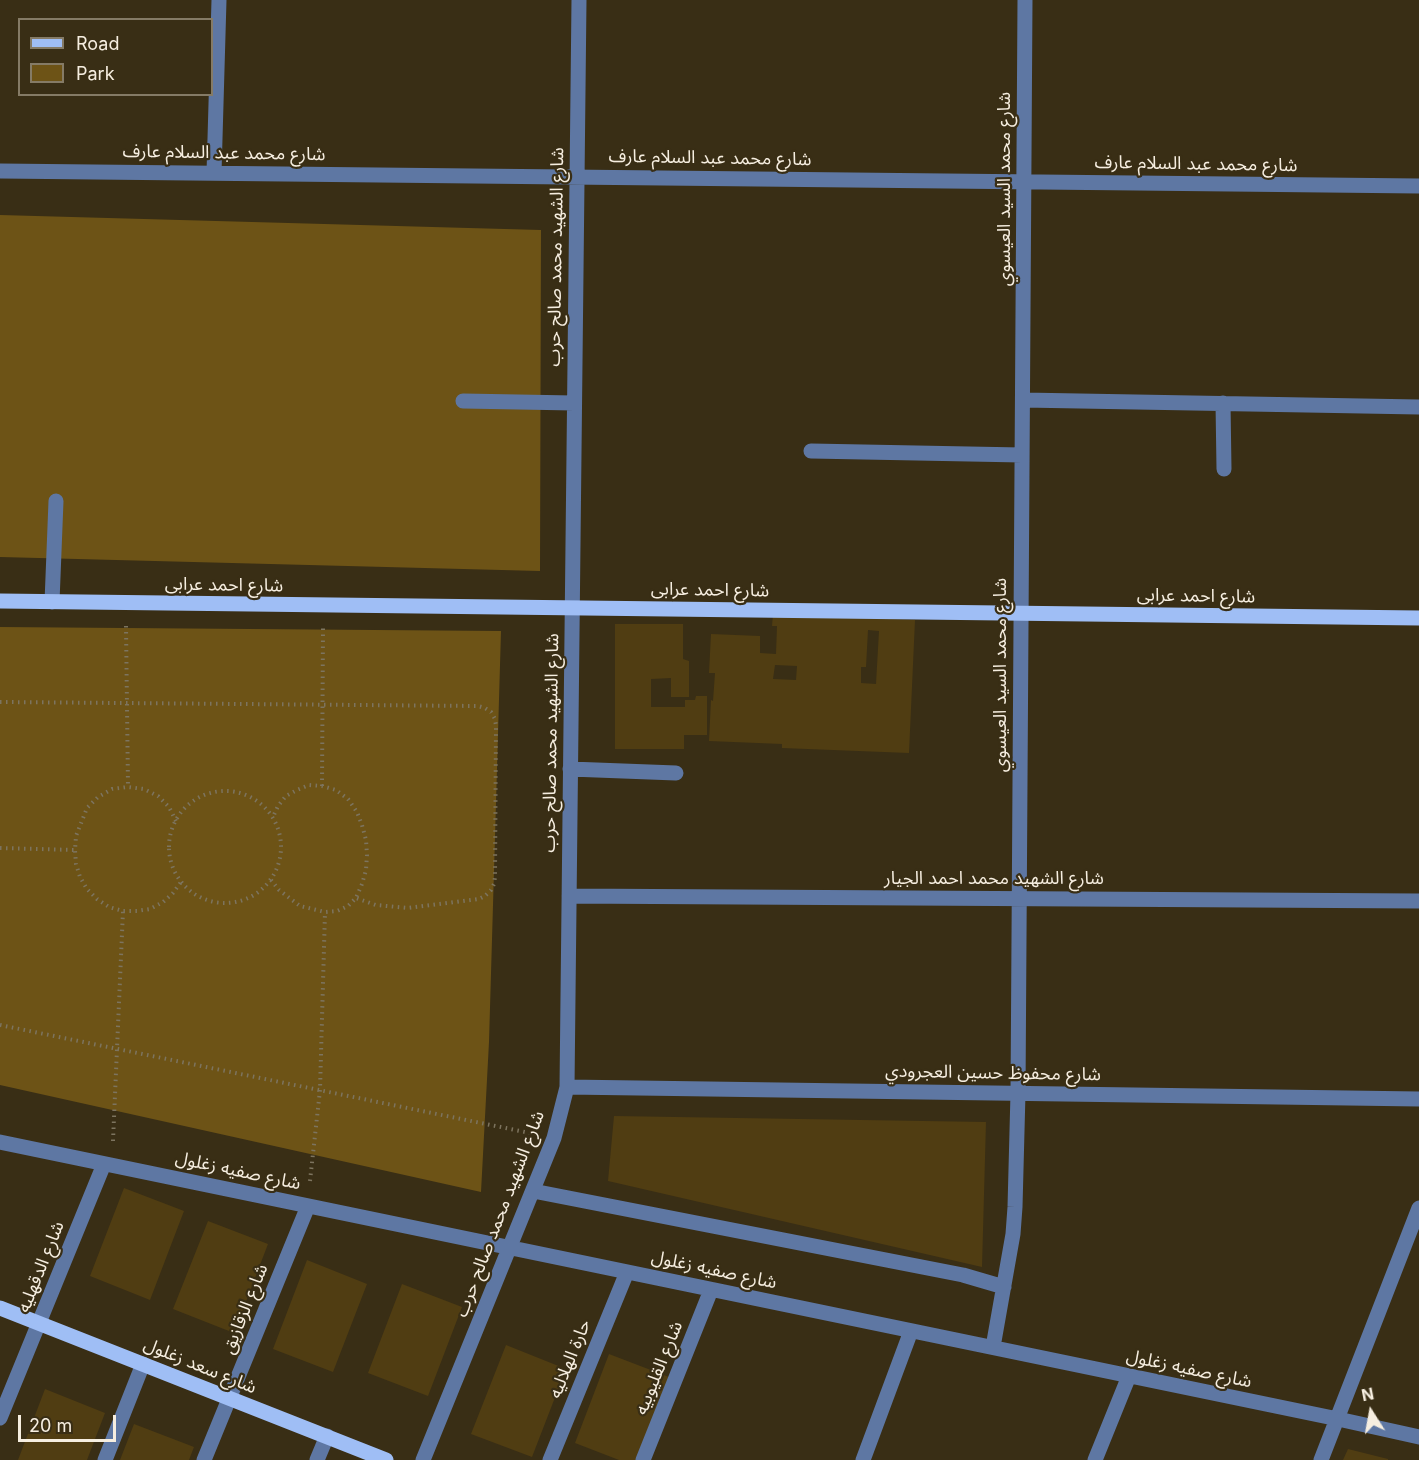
<!DOCTYPE html>
<meta charset="utf-8">
<style>
body{margin:0}
#map{position:relative;width:1419px;height:1460px;overflow:hidden;background:#392e15;font-family:Inter,sans-serif}
canvas{display:block}
.legend{position:absolute;left:18px;top:18px;width:195px;height:78px;box-sizing:border-box;background:#392e15;border:2px solid #857b66;margin:0;padding:8px 10px;list-style:none;font-size:18px;color:#f6eee0}
.legend li{display:flex;align-items:center;gap:12px;height:30px}
.legend b{width:30px;border:2px solid #857b66}
.north{position:absolute;left:1341px;top:1382px;width:60px;height:60px;-webkit-text-stroke:4px #392e15;paint-order:stroke;rotate:349deg;font-size:16px;font-weight:700;line-height:24px;text-align:center;color:#f6eee0}
.north::after{content:'';display:block;margin:auto;width:21px;height:27px;background:#f6eee0;clip-path:polygon(50% 0,100% 100%,50% 72%,0 100%)}
.scale{position:absolute;left:18px;top:1415px;width:98px;height:27px;box-sizing:border-box;border:3px solid #f6eee0;border-top:0;padding-left:8px;font-size:18px;line-height:21px;white-space:nowrap;color:#f6eee0;-webkit-text-stroke:4px #392e15;paint-order:stroke}
</style>
<div id="map">
<canvas width="1419" height="1460"></canvas>
<ul class="legend">
<li><b style="height:8px;background:#9fbef5"></b>Road</li>
<li><b style="height:16px;background:#6d5316"></b>Park</li>
</ul>
<div class="north">N</div>
<div class="scale">20 m</div>
</div>
<script>
const ctx = document.querySelector('canvas').getContext('2d');
ctx.lineJoin = 'round';
function paint(path, color) { ctx.fillStyle = color; ctx.fill(path, 'evenodd'); }
const shape = rows => new Path2D(rows.map(r => 'M' + r).join(''));
function stroke(path, color, width, dash) { ctx.strokeStyle = color; ctx.lineWidth = width; ctx.lineCap = dash ? 'butt' : 'round'; ctx.setLineDash(dash || []); ctx.stroke(path); }
function label(font, color, halo, rows, align = 'center') {
  ctx.font = font + ' Inter,"Noto Sans Arabic",sans-serif'; ctx.lineWidth = 4.5; ctx.setLineDash([]); ctx.textBaseline = 'middle'; ctx.strokeStyle = halo; ctx.fillStyle = color; for (const [text, x, y, turn = 0] of rows) {
    ctx.save(); ctx.translate(x, y); ctx.rotate((+turn || 0) * Math.PI / 180); ctx.textAlign = isNaN(turn) ? turn : align; if (halo) ctx.strokeText(text, 0, 0); ctx.fillText(text, 0, 0); ctx.restore();
  }
}
paint(shape([
 [0,215,541,230,540,571,0,557],
 [0,627,501,631,489,1042,481,1192,0,1085]
]), '#6d5316');
paint(shape([
 [773,614,915,620,909,753,782,748,782,744,709,741,711,700,713,701,715,673,709,673,711,634,760,636,760,653,776,654,777,626,772,626],
 [868,630,879,631,876,684,861,683,861,667,866,667],
 [775,665,797,666,796,680,773,679],
 [615,624,683,624,683,659,689,661,689,697,671,697,671,678,651,679,651,707,685,707,685,700,695,700,696,696,707,696,707,735,684,735,684,749,615,749],
 [614,1116,986,1122,982,1267,608,1181],
 [124,1188,184,1211,150,1300,90,1276],
 [208,1221,268,1244,234,1333,173,1309],
 [307,1260,367,1284,333,1372,273,1349],
 [402,1284,462,1307,428,1396,368,1373],
 [506,1345,566,1369,532,1457,471,1434],
 [609,1354,669,1377,637,1460,619,1460,575,1443],
 [45,1389,105,1413,87,1460,18,1460],
 [134,1424,194,1447,189,1460,120,1460],
 [1348,1449,1388,1459,1388,1460,1343,1460]
]), '#503d12');
stroke(shape([
 [126,626,128,787],
 [0,702,478,706,485,708,491,712,495,719,496,726,495,877,494,884,491,890,485,896,479,899,408,908,376,905,356,898],
 [322,786,323,628],
 '169 847a56 56 0 1 1 112 0a56 56 0 1 1-112 0Z',
 [176,821,169,807,158,796,144,789,128,787,112,789,98,797,87,808,76,836,75,850,76,864,80,877,87,889,97,899,109,907,123,911,137,911,150,909,163,902,173,893,181,882],
 [0,848,75,850],
 [271,880,279,890,300,906,325,912,337,911,348,906,356,898,362,884,366,870,367,855,366,840,362,825,357,812,348,799,336,790,322,786,309,785,297,790,286,796,278,806,273,817],
 [0,1025,530,1133],
 [113,1141,123,911],
 [310,1181,320,1090,325,912]
]), '#7d745f', 4, [1.5, 4.5]);
stroke(shape([
 [0,171,1419,186],
 [214,173,219,0],
 [1023,400,1419,407],
 [463,401,574,403],
 [1223,403,1224,469],
 [811,451,1022,455],
 [52,602,56,501],
 [570,769,676,773],
 [569,896,1419,901],
 [567,1087,1419,1099],
 [0,1142,1338,1419,1419,1437],
 [533,1191,963,1275,1004,1287],
 [993,1347,1013,1234,1015,1207,1018,1093,1025,0],
 [0,1418,104,1164],
 [105,1460,143,1364],
 [204,1460,308,1206],
 [317,1460,327,1436],
 [423,1460,554,1138,567,1087,579,0],
 [550,1460,627,1272],
 [643,1460,711,1290],
 [863,1460,911,1331],
 [1095,1460,1129,1376],
 [1321,1460,1419,1208]
]), '#5e77a3', 15);
stroke(shape([
 [0,601,1419,618],
 [0,1308,386,1460]
]), '#9fbef5', 15);
label('18px', '#f6eee0', '#392e15', [
 ["شارع محمد عبد السلام عارف",224,153,1],
 ["شارع محمد عبد السلام عارف",710,158,1],
 ["شارع محمد عبد السلام عارف",1196,164,1],
 ["شارع محمد السيد العيسوي",1005,189,-90],
 ["شارع الشهيد محمد صالح حرب",556,257,-89],
 ["شارع احمد عرابى",224,585,1],
 ["شارع احمد عرابى",710,590,1],
 ["شارع احمد عرابى",1196,596,1],
 ["شارع محمد السيد العيسوي",1001,675,-90],
 ["شارع الشهيد محمد صالح حرب",551,743,-89],
 ["شارع الشهيد محمد احمد الجيار",994,879],
 ["شارع محفوظ حسين العجرودي",993,1073,1],
 ["شارع صفيه زغلول",238,1171,12],
 ["شارع الشهيد محمد صالح حرب",500,1214,-69],
 ["شارع الدقهليه",41,1267,-68],
 ["شارع صفيه زغلول",714,1270,12],
 ["شارع الزقازيق",245,1309,-68],
 ["حارة الهلاليه",570,1359,-68],
 ["شارع سعد زغلول",200,1366,22],
 ["شارع القليوبيه",659,1368,-68],
 ["شارع صفيه زغلول",1189,1369,12]
]);
</script>
